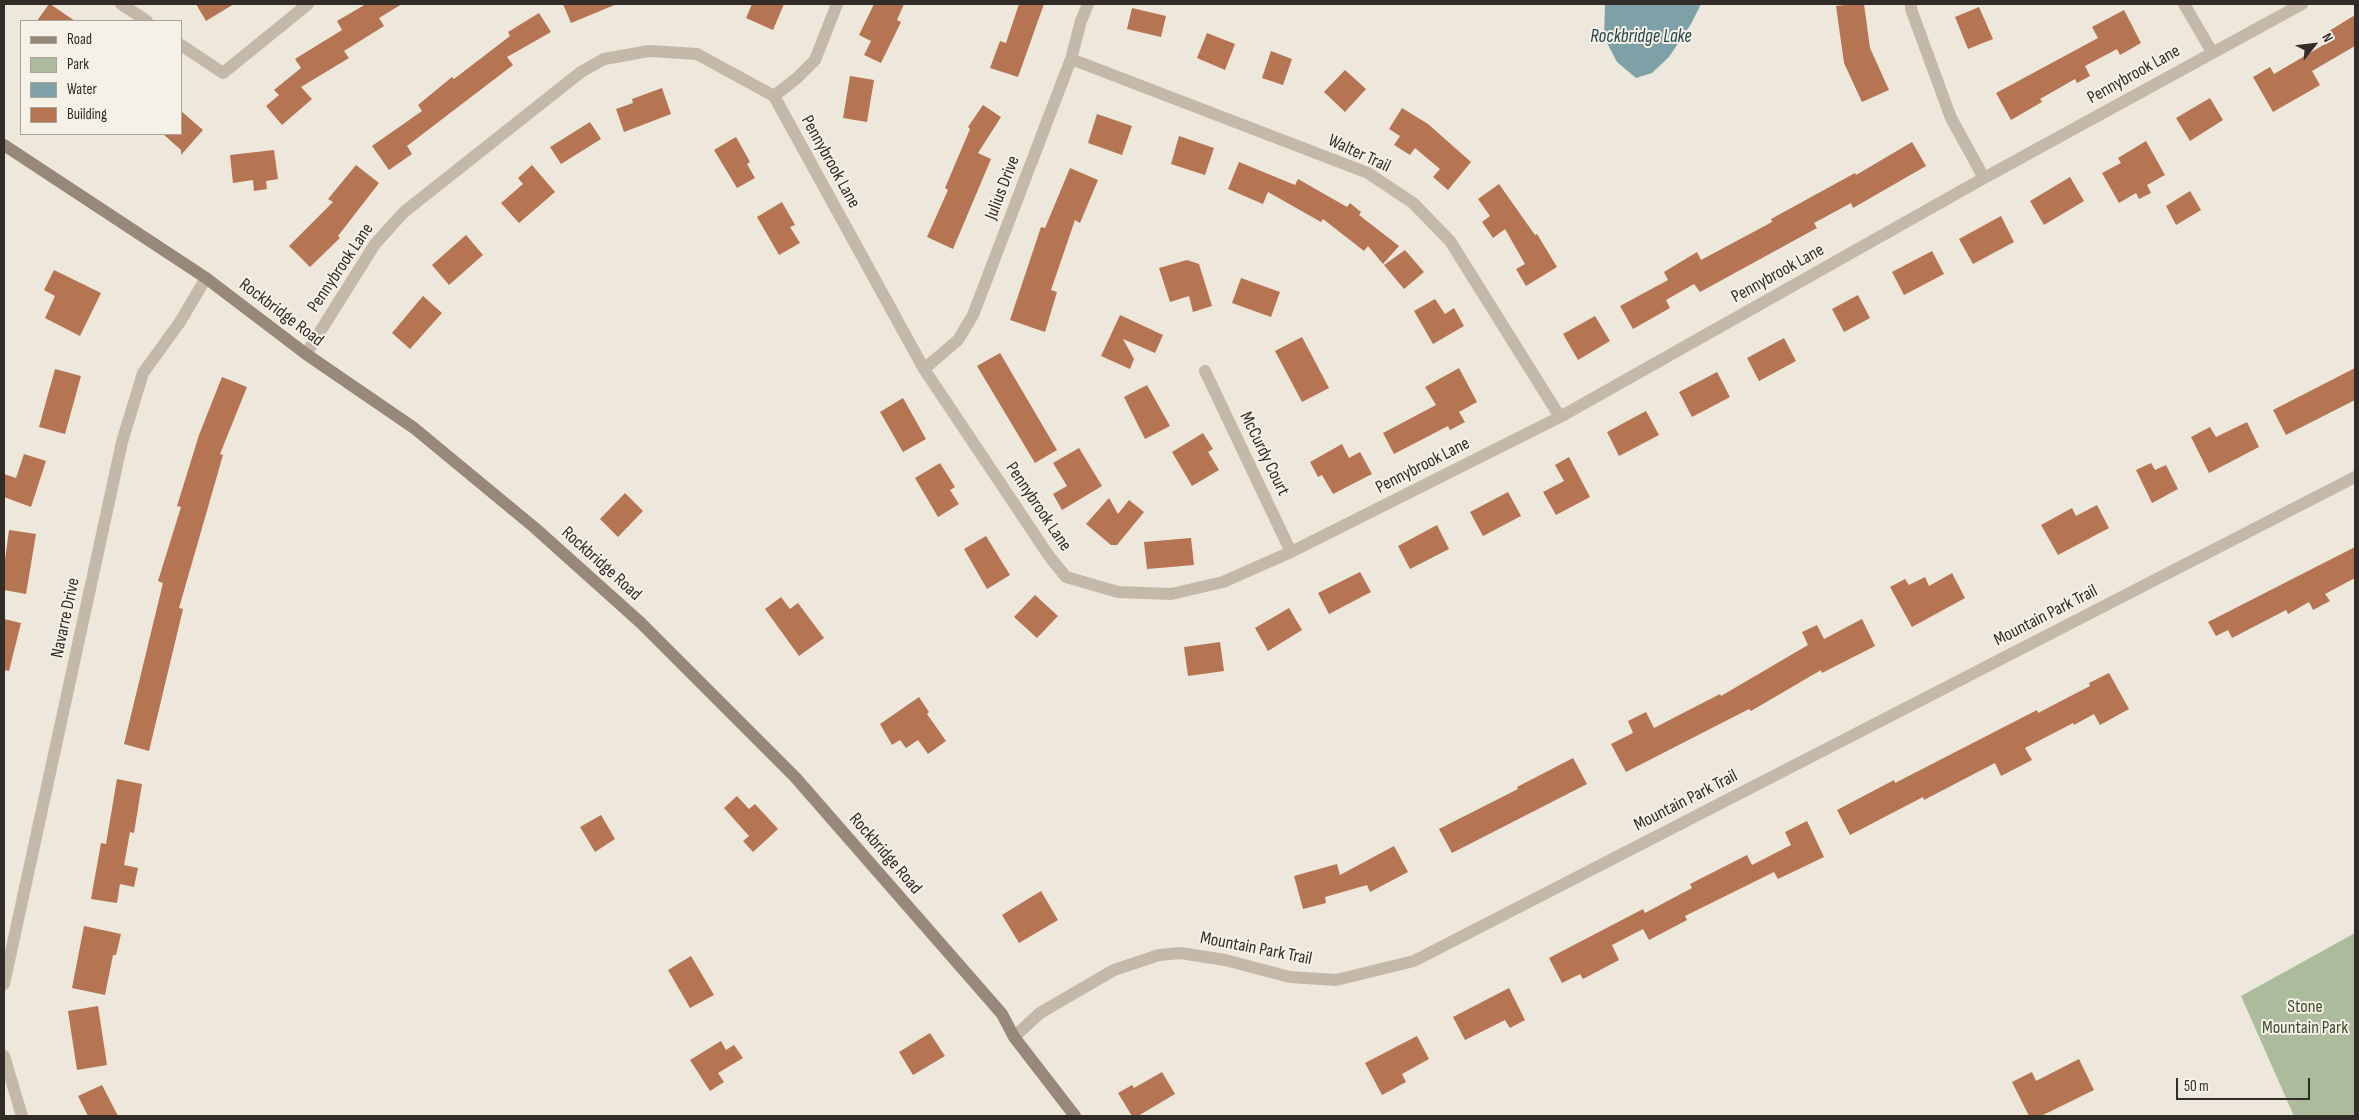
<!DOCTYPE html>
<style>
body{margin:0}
#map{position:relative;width:2359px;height:1120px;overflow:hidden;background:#eee7db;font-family:"Sofia Sans Condensed",sans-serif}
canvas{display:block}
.frame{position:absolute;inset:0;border:5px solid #322c28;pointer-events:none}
.legend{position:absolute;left:20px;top:20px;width:162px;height:115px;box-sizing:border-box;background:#f6f1e7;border:1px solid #a8a29b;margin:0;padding:6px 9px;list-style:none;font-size:15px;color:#322c28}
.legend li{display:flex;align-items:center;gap:10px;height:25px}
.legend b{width:25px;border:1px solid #a8a29b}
.north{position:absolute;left:2289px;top:20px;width:50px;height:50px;-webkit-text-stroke:4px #f6f1e7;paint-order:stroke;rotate:61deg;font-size:14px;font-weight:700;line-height:20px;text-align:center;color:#322c28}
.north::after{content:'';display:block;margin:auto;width:18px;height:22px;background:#322c28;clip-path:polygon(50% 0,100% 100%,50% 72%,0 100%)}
.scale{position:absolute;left:2176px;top:1078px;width:134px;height:22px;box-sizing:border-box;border:2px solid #322c28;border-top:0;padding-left:6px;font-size:15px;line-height:18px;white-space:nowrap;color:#322c28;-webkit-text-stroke:4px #f6f1e7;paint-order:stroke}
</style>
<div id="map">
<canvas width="2359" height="1120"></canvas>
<div class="frame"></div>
<ul class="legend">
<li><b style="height:6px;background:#97887a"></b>Road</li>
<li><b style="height:14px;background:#adbb9d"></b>Park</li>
<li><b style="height:14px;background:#7ea1a7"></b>Water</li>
<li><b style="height:14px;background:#b57552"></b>Building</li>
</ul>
<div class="north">N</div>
<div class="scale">50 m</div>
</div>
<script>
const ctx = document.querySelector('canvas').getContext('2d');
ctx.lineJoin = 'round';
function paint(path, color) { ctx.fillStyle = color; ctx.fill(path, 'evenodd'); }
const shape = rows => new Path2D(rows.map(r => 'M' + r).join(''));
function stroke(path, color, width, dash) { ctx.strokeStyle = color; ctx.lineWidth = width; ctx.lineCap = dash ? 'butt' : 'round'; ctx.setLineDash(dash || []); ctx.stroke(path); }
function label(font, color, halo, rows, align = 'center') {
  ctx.font = font + ' "Sofia Sans Condensed",sans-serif'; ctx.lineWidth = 4; ctx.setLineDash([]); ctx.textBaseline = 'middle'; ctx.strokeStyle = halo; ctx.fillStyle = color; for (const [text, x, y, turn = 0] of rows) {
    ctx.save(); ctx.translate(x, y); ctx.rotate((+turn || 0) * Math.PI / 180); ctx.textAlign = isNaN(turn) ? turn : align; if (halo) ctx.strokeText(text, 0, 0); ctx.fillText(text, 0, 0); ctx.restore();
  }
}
paint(shape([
 [2355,933,2355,1116,2294,1116,2241,996]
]), '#adbb9d');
paint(shape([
 [1605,4,1701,4,1691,24,1669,57,1652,73,1636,78,1617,62,1604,37]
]), '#7ea1a7');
paint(shape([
 [49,4,50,4,75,21,37,21],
 [196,4,234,4,206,21],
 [366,4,402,4,379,18,384,26,344,51,349,58,301,87,312,99,282,125,266,106,279,95,274,90,301,68,295,59,342,30,337,21],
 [563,4,617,4,571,23],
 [752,4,784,4,773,30,746,18],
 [874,4,904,4,897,20,901,22,881,63,864,55,871,41,859,35],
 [1019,4,1044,4,1018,77,990,68,1000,41,1006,43],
 [1853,4,1864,4,1870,48,1889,90,1862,102,1844,63,1836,6],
 [1979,7,1993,39,1968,49,1955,17],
 [1132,8,1166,16,1161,37,1127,29],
 [2124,10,2141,43,2120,55,2117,49,2085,66,2090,76,2077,83,2075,79,2040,99,2042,102,2011,120,1996,93,2098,38,2092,27],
 [539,13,551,32,507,57,513,65,407,146,412,154,389,170,372,146,422,111,418,105,452,77,454,79,510,36,508,32],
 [2355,15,2355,46,2312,71,2320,85,2273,112,2253,77,2270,67,2274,74,2325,44,2321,36],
 [1207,33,1235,44,1225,70,1197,58],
 [1271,51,1292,59,1283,85,1262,78],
 [1345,70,1366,89,1345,112,1324,92],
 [850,76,874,80,867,122,843,118],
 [662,88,671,114,624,132,616,109,633,103,632,99],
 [2210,98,2223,120,2190,141,2176,118],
 [983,105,1001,117,978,153,991,159,953,249,927,237,948,190,945,188,970,129,968,127],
 [1402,108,1428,124,1471,162,1448,190,1433,177,1440,169,1415,148,1410,155,1394,145,1400,136,1389,129],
 [181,111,203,130,181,155,181,150,163,134,181,134],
 [1097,114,1132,126,1122,155,1088,143],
 [590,122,601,139,561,164,550,147],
 [1179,136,1214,148,1205,175,1171,164],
 [736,137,750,162,747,164,755,178,737,188,714,150],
 [2146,141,2165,175,2147,185,2151,193,2139,199,2136,193,2119,203,2102,173,2121,163,2118,158],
 [1912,142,1926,166,1853,208,1851,203,1814,223,1817,228,1700,292,1694,284,1666,300,1670,308,1633,329,1620,306,1668,280,1664,272,1697,252,1701,260,1772,222,1771,219,1855,173,1856,175],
 [274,150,278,179,266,181,267,189,254,191,253,180,233,183,230,155],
 [1239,162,1295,185,1298,179,1347,207,1350,203,1361,212,1359,215,1399,246,1383,264,1368,246,1364,251,1323,219,1321,222,1268,192,1263,204,1228,189],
 [356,165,379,183,338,236,340,238,310,267,289,246,333,202,328,199],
 [532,165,555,192,519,223,501,203,523,184,518,178],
 [1070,168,1098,180,1080,223,1075,220,1051,290,1057,292,1045,332,1010,320,1041,227,1045,228],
 [2070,177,2084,201,2044,225,2030,201],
 [1499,184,1535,235,1537,234,1557,267,1526,286,1516,269,1525,264,1505,229,1493,238,1482,222,1490,216,1478,199],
 [2190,191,2201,210,2176,225,2166,206],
 [782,202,795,225,790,227,800,243,779,255,757,217],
 [2001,216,2014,242,1973,264,1959,239],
 [466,235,483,255,449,285,432,265],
 [1405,250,1424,272,1404,289,1384,265],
 [1932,251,1944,274,1904,295,1892,272],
 [1187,260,1199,264,1212,306,1193,312,1189,296,1170,302,1159,268],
 [54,270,101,293,80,336,45,318,55,296,44,290],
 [1241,278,1280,292,1271,317,1232,303],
 [1858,295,1870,318,1844,332,1832,309],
 [423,296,442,313,410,349,392,333],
 [1435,299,1445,314,1454,308,1464,326,1433,344,1414,311],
 [1120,315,1163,335,1155,353,1123,339,1134,359,1130,369,1101,356],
 [1595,316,1610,341,1578,360,1563,334],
 [1302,337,1329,388,1302,402,1275,351],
 [1784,338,1796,361,1759,381,1747,358],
 [1000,353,1057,450,1035,463,977,366],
 [1459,368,1477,402,1459,412,1465,422,1450,430,1448,426,1394,454,1383,433,1436,405,1425,387],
 [2355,368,2355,400,2286,435,2273,410],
 [55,369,81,376,65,434,39,427],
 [1717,372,1730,397,1692,417,1679,392],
 [222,377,247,387,220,454,223,455,179,608,183,609,149,751,124,744,163,583,158,581,181,507,177,506,199,435],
 [1147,385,1170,426,1145,439,1124,397],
 [903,398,926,439,903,452,880,412],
 [1646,411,1659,435,1619,456,1607,432],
 [2247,422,2259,447,2209,473,2191,437,2210,427,2216,437],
 [1203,433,1213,449,1208,452,1219,470,1192,486,1172,452],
 [1342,444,1349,458,1360,452,1372,474,1333,494,1322,475,1318,477,1310,462],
 [1079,448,1102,486,1062,510,1053,494,1067,486,1053,463],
 [24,454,46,461,31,507,4,497,4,474,16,478],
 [1569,457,1590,497,1556,515,1543,492,1564,481,1555,465],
 [940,463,955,487,950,490,959,504,938,517,915,478],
 [2151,463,2155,470,2166,465,2178,489,2152,503,2136,470],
 [1508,492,1521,516,1483,536,1470,512],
 [625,493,643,511,618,537,600,519],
 [1109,498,1118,514,1129,500,1144,512,1117,545,1111,545,1086,524],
 [2097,505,2109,528,2058,555,2041,525,2072,508,2076,516],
 [1437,525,1449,549,1410,569,1398,546],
 [9,530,36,534,26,594,4,590,4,567],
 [986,536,1010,575,987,589,964,549],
 [1191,538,1194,565,1147,569,1144,542],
 [2355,547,2355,578,2325,594,2330,601,2313,610,2309,602,2288,614,2286,610,2232,638,2228,630,2216,636,2208,622],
 [1360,572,1371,592,1329,614,1318,593],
 [1952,573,1965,598,1912,627,1890,587,1905,579,1909,585,1925,577,1929,586],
 [1035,595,1058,616,1037,638,1014,617],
 [781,597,790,609,798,603,824,638,799,656,765,609],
 [1289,608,1302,630,1268,651,1255,628],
 [4,619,21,623,9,671,4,670],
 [1862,619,1875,646,1822,673,1821,670,1751,711,1749,709,1626,772,1611,744,1633,733,1628,721,1646,712,1654,728,1720,694,1721,696,1808,645,1802,632,1817,625,1824,639],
 [1220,642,1224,671,1188,676,1184,647],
 [2109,673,2129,709,2100,725,2094,714,2074,725,2073,723,2025,748,2032,760,2001,776,1995,763,1924,800,1923,797,1850,835,1837,810,1894,780,1895,783,2037,710,2038,713,2090,686,2089,683],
 [919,697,929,712,927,714,946,741,928,754,918,740,906,748,900,740,892,745,880,724],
 [1573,758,1587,784,1452,853,1439,829,1518,789,1517,787],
 [117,779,142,784,134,833,130,832,124,865,138,868,134,887,120,884,117,903,91,899,101,843,106,844],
 [737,796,749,809,755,804,778,829,753,852,743,841,749,836,724,808],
 [601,815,615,839,595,852,580,827],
 [1807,821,1824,857,1778,879,1774,872,1685,916,1687,920,1649,940,1643,929,1612,945,1619,960,1583,979,1580,974,1562,983,1549,958,1643,909,1645,913,1692,888,1690,884,1747,855,1752,865,1791,845,1785,832],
 [1394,846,1408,872,1370,892,1367,885,1325,897,1326,903,1303,909,1294,876,1337,864,1340,875],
 [1041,891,1058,920,1019,943,1002,915],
 [84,926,121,934,116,955,113,955,105,995,72,988],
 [691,956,714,995,690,1008,668,970],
 [1509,988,1525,1020,1510,1028,1505,1020,1465,1040,1453,1017],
 [98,1006,107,1065,77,1070,68,1011],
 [930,1033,945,1056,913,1075,899,1052],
 [1417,1036,1429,1059,1402,1074,1406,1082,1382,1095,1365,1063],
 [721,1041,726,1050,734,1045,743,1058,718,1073,724,1082,710,1091,690,1060],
 [2079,1059,2094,1090,2041,1116,2029,1116,2012,1082,2032,1072,2036,1081],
 [1162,1072,1175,1094,1138,1116,1132,1116,1118,1093,1132,1085,1134,1088],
 [102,1085,118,1116,88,1116,78,1096]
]), '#b57552');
stroke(shape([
 [121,4,147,21],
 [1911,4,1911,9,1951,118,1984,178],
 [2184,4,2212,52],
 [181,45,223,73,308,4],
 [1071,59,1368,173,1413,203,1450,241,1560,417],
 [774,96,797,78,815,60,837,4],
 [306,354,375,244,404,212,581,72,604,59,649,51,697,54,774,96,924,369,1049,556,1066,577,1118,592,1171,594,1223,582,1291,552,1560,417,1984,178,2302,4],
 [924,369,958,340,973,315,1071,59,1081,21,1088,4],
 [1205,371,1291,552],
 [4,984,122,442,143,373,180,322,206,278],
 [1014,1037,1040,1013,1114,970,1159,955,1180,953,1225,960,1290,977,1336,980,1414,961,2355,477],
 [4,1056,22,1116]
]), '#c4b8a9', 12);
stroke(shape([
 [4,145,206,278,306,354,414,428,535,528,641,623,795,777,1002,1014,1014,1037,1075,1116]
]), '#97887a', 12);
label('18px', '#322c28', '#f6f1e7', [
 ["Pennybrook Lane",2134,75,-29],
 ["Walter Trail",1359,154,25],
 ["Pennybrook Lane",830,162,61],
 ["Julius Drive",1003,188,-69],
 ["Pennybrook Lane",341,268,-56],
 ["Pennybrook Lane",1778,274,-29],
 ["Rockbridge Road",281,313,37],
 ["McCurdy Court",1264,454,64],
 ["Pennybrook Lane",1423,466,-27],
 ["Pennybrook Lane",1038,507,56],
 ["Rockbridge Road",601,564,42],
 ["Mountain Park Trail",2046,616,-27],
 ["Navarre Drive",66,618,-78],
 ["Mountain Park Trail",1686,801,-27],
 ["Rockbridge Road",885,854,49],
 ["Mountain Park Trail",1256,949,11]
]);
label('18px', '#3f4d2f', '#f6f1e7', [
 ["Stone",2305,1007],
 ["Mountain Park",2305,1028]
]);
label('italic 19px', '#23464e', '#f6f1e7', [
 ["Rockbridge Lake",1641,37]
]);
</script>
